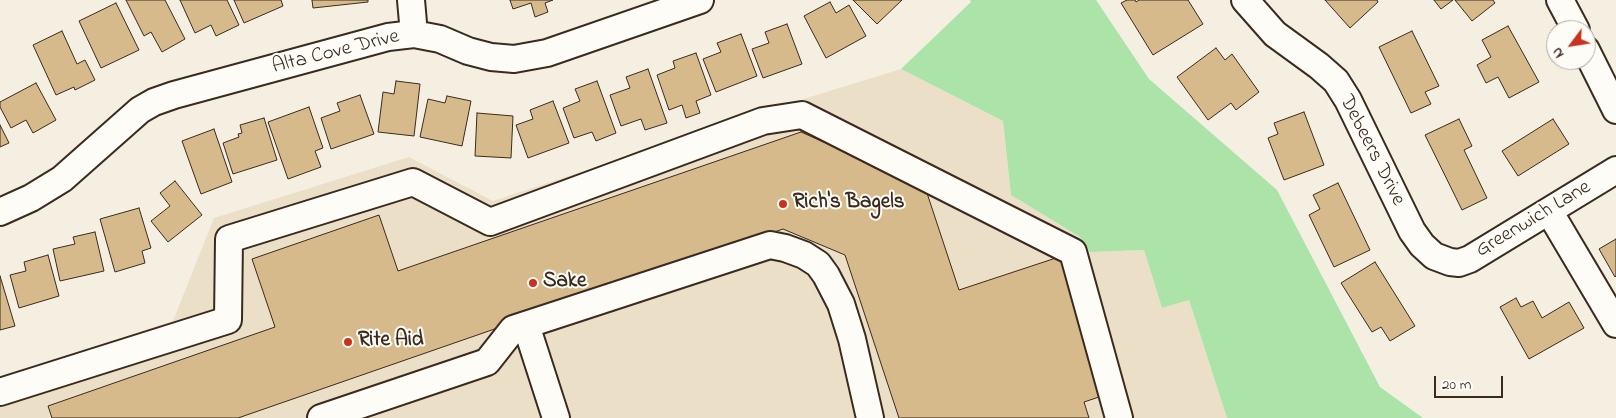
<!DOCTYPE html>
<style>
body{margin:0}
#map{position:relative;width:1616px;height:418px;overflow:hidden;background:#f5efe2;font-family:"Indie Flower",sans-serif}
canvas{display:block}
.north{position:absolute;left:1546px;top:20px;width:50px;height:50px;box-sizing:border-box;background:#fdfcf7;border:1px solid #afa8a0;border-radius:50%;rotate:239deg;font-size:14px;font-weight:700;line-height:20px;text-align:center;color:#3b2a1e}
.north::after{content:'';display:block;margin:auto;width:18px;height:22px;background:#c8321e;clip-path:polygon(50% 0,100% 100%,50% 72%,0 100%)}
.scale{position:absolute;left:1434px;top:376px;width:69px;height:22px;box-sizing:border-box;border:2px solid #3b2a1e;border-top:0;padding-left:6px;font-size:15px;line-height:18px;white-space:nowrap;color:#3b2a1e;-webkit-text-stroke:4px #fdfcf7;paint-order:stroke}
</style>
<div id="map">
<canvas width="1616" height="418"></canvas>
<div class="north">N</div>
<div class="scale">20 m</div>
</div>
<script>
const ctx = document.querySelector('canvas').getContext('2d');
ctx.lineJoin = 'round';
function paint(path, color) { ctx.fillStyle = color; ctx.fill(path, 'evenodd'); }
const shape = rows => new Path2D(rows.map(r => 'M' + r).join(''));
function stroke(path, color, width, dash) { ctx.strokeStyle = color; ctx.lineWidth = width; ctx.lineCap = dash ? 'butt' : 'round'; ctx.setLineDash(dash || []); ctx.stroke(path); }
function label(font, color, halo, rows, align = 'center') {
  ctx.font = font + ' "Indie Flower",sans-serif'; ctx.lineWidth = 4; ctx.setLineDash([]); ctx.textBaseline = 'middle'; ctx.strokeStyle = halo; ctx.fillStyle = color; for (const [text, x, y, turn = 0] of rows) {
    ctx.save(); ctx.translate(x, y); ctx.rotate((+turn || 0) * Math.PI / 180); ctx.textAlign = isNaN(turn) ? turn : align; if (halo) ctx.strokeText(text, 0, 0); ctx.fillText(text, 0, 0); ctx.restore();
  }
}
paint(shape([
 [901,69,1003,121,1011,195,1080,237,1090,252,1144,250,1162,308,1189,300,1227,418,0,418,0,377,173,321,214,218,409,157,493,201,771,109]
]), '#ecdfc8');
paint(shape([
 [970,0,1096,0,1149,79,1277,190,1380,387,1423,418,1227,418,1189,300,1162,308,1144,250,1090,252,1080,237,1011,195,1003,121,901,69,971,2]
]), '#abe3a8');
const building = shape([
 [126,0,165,0,185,39,162,52,151,32,144,36,126,0],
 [180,0,227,0,239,25,216,36,211,25,195,33,180,0],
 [234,0,281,0,283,6,244,23,234,0],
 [312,0,368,0,368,2,313,8,312,0],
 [510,0,553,0,545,3,548,12,535,17,531,3,513,9,510,0],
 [853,0,902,0,877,24,853,0],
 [1127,0,1135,0,1136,2,1139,0,1188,0,1203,24,1153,55,1121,3,1127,0],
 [1325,0,1377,0,1378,2,1350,28,1325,0],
 [1434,0,1453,0,1441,9,1434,0],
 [1455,0,1493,0,1495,3,1472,21,1455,0],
 [830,2,836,13,849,5,866,36,826,58,804,16,830,2],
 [116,3,139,50,101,68,79,21,116,3],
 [787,24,802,64,763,78,752,49,769,43,765,32,787,24],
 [1508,26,1539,82,1509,98,1498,77,1486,83,1477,65,1491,57,1482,40,1508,26],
 [62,31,77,64,85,60,95,80,75,90,74,87,56,95,33,45,62,31],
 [1412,31,1439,86,1425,92,1431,104,1411,113,1379,47,1412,31],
 [741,34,757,76,716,92,703,59,721,52,717,43,741,34],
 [1216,48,1225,60,1232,54,1259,92,1236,110,1231,103,1208,120,1177,77,1216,48],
 [696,53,711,95,696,101,700,113,686,118,682,105,669,110,657,75,675,68,673,61,696,53],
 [648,69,667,123,645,130,641,119,621,126,610,95,630,88,626,77,648,69],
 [396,81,420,84,414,136,378,132,383,92,394,94,396,81],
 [597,81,616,133,596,141,592,132,574,138,563,108,580,101,575,89,597,81],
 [36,83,56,120,33,133,26,120,11,128,0,107,0,102,36,83],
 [360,95,374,134,331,149,321,118,340,111,337,103,360,95],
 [447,96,471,101,462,146,420,137,428,99,445,103,447,96],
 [553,101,569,143,528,158,516,125,533,119,530,110,553,101],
 [309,107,323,148,315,151,321,167,288,179,268,122,309,107],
 [1304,112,1324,165,1284,180,1268,138,1278,134,1274,123,1304,112],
 [477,113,513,116,511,158,475,156,477,113],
 [264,118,277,160,233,174,223,143,239,137,238,134,242,133,240,125,264,118],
 [1459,119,1472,146,1464,150,1487,198,1462,210,1425,135,1459,119],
 [1553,119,1569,144,1518,176,1502,151,1553,119],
 [0,125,9,143,0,147,0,125],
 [214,129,232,182,201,194,182,141,214,129],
 [801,132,925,187,959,290,1065,255,1111,393,1084,402,1089,418,899,418,845,255,783,229,238,418,52,418,48,406,275,327,252,259,379,215,398,271,801,132],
 [175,181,202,215,168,242,151,221,170,206,160,193,175,181],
 [1338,183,1370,250,1334,267,1309,215,1320,209,1313,195,1338,183],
 [139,208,151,248,142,251,145,263,115,272,100,219,139,208],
 [95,232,104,271,60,281,53,249,75,244,73,237,95,232],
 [1616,239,1616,276,1615,277,1599,249,1616,239],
 [48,255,59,296,19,308,10,275,26,271,24,262,48,255],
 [1375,262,1415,326,1390,341,1381,327,1372,332,1341,283,1375,262],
 [0,276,15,326,0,330,0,276],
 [1516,298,1521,307,1533,301,1542,318,1569,302,1584,328,1529,359,1500,307,1516,298]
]);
paint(building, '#d7ba8c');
stroke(building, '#3b2a1e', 1);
const minor = shape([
 [411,0,414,34],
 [1245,0,1275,34,1319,66,1336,81,1348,100,1412,231,1422,245,1434,256,1450,262,1459,263,1470,259,1616,170],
 [1560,0,1576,30],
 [1586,50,1616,110],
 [1549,211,1616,324],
 [0,212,31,198,62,179,140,110,154,102,174,95,388,37,414,34,440,39,468,51,491,57,514,59,547,53,700,0],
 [526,325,556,418],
 [0,392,228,320,229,239,413,182,490,222,763,121,802,115,1073,252,1119,418],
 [321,418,487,362,513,329,770,245,785,248,804,255,818,264,826,275,841,304,852,339,870,418]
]);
stroke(minor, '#3b2a1e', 30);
stroke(minor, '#fdfcf7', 26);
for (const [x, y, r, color] of [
 [783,204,5,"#c8321e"],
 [533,283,5,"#c8321e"],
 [348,342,5,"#c8321e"]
]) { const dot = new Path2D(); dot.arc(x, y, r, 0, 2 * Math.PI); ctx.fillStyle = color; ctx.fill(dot); stroke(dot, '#fdfcf7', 2); }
label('21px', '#3b2a1e', '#fdfcf7', [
 ["Alta Cove Drive",336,53,-14],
 ["Debeers Drive",1371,151,63],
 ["Greenwich Lane",1534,220,-31]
]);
label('bold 21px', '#3b2a1e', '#fdfcf7', [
 ["Rich's Bagels",793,204],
 ["Sake",543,283],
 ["Rite Aid",358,342]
], 'left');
</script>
